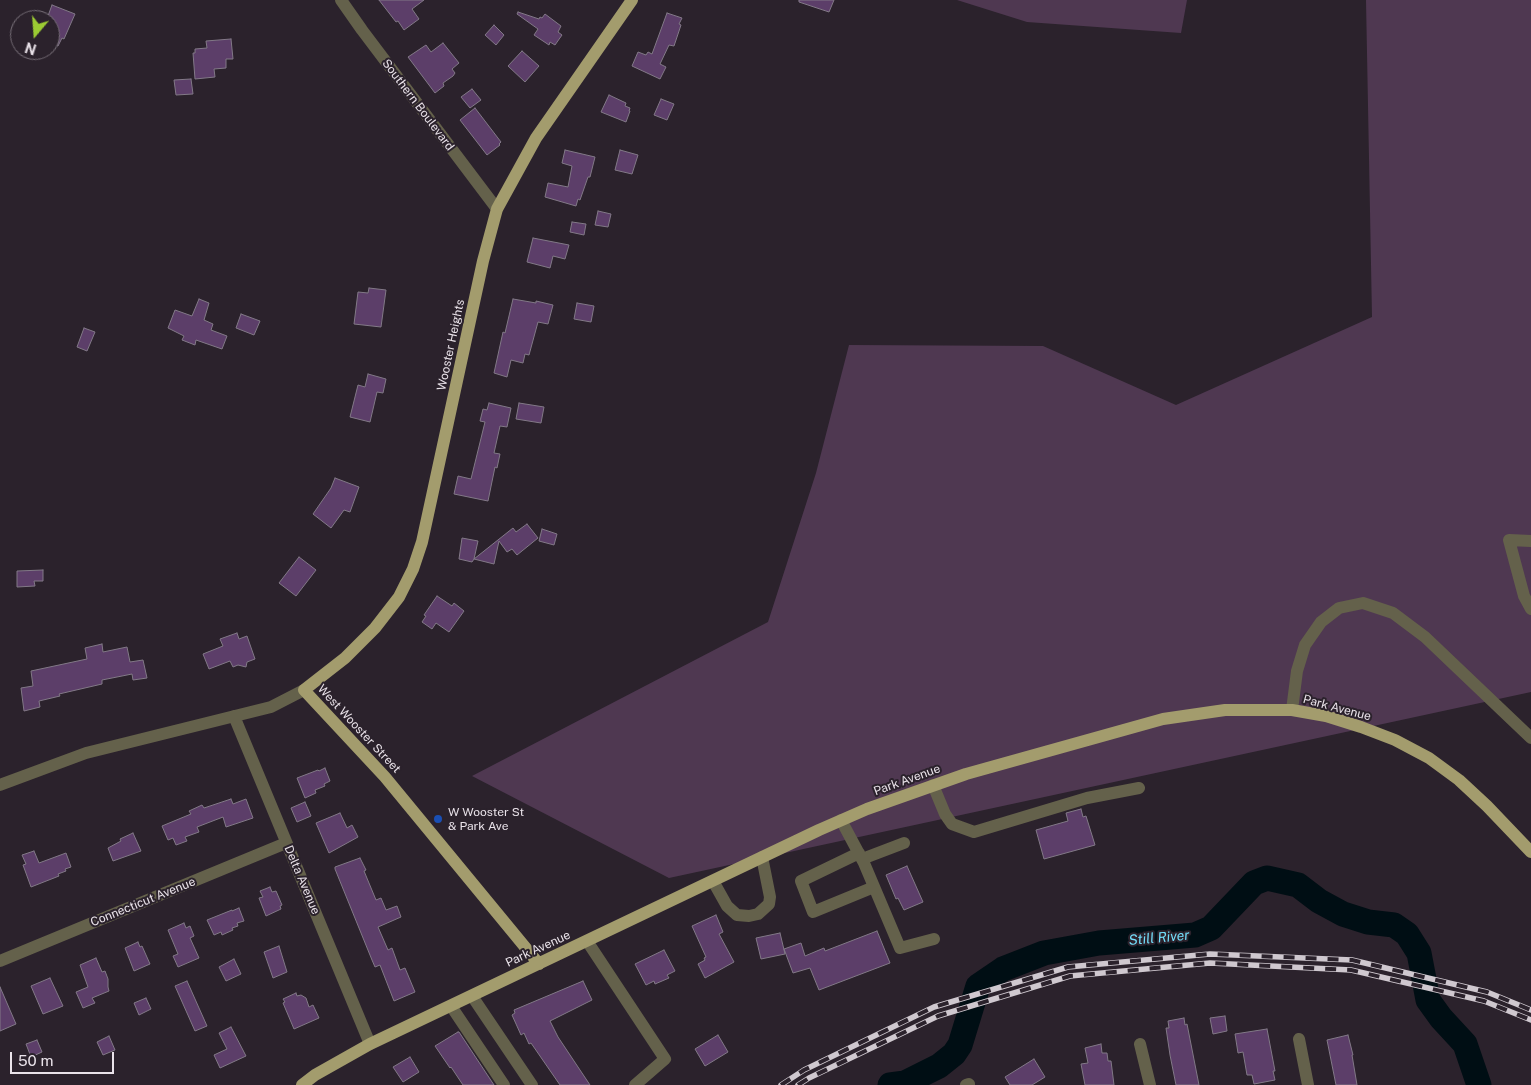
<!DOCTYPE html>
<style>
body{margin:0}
#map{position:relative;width:1531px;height:1085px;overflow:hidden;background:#2b222c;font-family:"Public Sans",sans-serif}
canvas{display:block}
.north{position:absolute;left:10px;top:10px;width:50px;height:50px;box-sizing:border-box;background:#2b222c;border:1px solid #776f78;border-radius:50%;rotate:198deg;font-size:14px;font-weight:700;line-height:20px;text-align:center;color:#eae3ea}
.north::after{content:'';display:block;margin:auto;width:18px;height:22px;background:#9bcb33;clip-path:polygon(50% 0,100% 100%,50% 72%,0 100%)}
.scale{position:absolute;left:10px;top:1052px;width:104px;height:22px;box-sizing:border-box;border:2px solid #eae3ea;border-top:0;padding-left:6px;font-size:15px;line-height:18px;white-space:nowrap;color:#eae3ea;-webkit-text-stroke:4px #2b222c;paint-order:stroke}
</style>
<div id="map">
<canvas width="1531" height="1085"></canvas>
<div class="north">N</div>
<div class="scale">50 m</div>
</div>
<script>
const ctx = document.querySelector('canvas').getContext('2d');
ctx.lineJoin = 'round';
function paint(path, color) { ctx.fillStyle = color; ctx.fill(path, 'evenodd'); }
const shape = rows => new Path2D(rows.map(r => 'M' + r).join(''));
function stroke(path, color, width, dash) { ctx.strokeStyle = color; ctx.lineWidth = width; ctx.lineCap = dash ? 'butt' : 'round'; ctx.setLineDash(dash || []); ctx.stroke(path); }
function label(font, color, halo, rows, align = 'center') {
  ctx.font = font + ' "Public Sans",sans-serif'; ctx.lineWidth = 4; ctx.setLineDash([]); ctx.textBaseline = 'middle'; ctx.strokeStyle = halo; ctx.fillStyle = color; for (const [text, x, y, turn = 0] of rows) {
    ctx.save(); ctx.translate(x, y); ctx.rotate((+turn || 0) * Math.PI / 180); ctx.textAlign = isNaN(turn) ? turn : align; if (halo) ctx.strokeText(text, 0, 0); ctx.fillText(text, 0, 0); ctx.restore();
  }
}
paint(shape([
 [957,0,1187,0,1181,33,1027,22],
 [1366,0,1531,0,1531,692,669,878,472,776,768,622,816,473,849,345,1043,346,1176,405,1372,317]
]), '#4f3851');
stroke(shape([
 [890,1085,905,1083,939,1066,954,1054,960,1045,978,986,1003,969,1044,953,1099,943,1195,935,1211,928,1254,883,1267,878,1298,885,1319,901,1343,914,1368,922,1394,925,1407,934,1419,953,1428,1000,1441,1018,1465,1044,1479,1085]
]), '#000e14', 25);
const building = shape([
 [379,0,424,0,412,9,419,19,404,30,398,21,396,22,379,0],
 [799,0,834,0,829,12,799,2,799,0],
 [52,5,75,14,64,39,62,38,58,46,50,43,50,17,48,16,52,5],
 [518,12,539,19,540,17,542,18,545,14,561,26,558,32,562,35,555,45,550,42,549,45,534,35,538,29,517,14,518,12],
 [667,13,682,18,679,24,681,25,674,46,669,45,660,64,666,67,660,79,632,66,638,52,646,55,648,52,652,54,667,13],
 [494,25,504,35,496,45,485,35,494,25],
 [231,39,233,59,226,59,226,68,214,69,215,77,195,79,193,53,195,53,195,49,207,48,206,41,231,39],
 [443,43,459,63,452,69,455,73,453,76,443,83,444,86,435,93,408,57,426,45,431,52,443,43],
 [522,51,539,66,525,82,508,66,522,51],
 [191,79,193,94,176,95,174,80,191,79],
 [472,89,481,100,470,108,461,97,472,89],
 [609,95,626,103,625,106,630,108,629,111,630,111,626,122,601,112,609,95],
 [661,99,674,104,667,120,654,115,661,99],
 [475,108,501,142,499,144,500,145,487,155,460,120,475,108],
 [565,150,595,157,590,177,588,177,580,200,578,199,576,206,545,197,548,183,568,187,572,166,562,163,565,150],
 [620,150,638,155,632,174,615,170,620,150],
 [598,211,611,214,608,227,595,225,598,211],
 [572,222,586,224,584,235,570,232,572,222],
 [533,238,569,245,565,259,553,256,550,268,527,262,533,238],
 [369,288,386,290,381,327,354,324,358,292,368,293,369,288],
 [199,299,209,303,204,320,213,324,211,330,227,336,222,349,196,340,195,345,182,340,184,336,168,328,175,310,192,316,199,299],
 [513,299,536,303,536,301,553,305,548,324,538,322,529,355,525,354,523,363,511,360,507,377,494,373,503,332,505,333,513,299],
 [577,303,594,306,591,322,574,319,577,303],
 [241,314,260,321,254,335,236,328,241,314],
 [84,328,95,332,87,351,77,347,84,328],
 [368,374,386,379,383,393,377,392,370,422,350,417,358,385,365,387,368,374],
 [489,403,511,408,507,427,500,426,494,453,500,454,497,468,495,467,488,501,454,494,458,476,471,479,485,422,480,421,483,409,487,410,489,403],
 [519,403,544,407,541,423,516,419,519,403],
 [335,478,359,487,350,512,344,510,331,528,313,514,331,488,335,478],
 [527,524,538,538,517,555,512,549,507,552,499,541,494,564,474,559,472,562,459,559,462,538,478,541,474,559,513,528,516,532,527,524],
 [542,529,557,534,554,545,539,541,542,529],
 [299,557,316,570,296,596,279,583,299,557],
 [43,570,43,581,34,581,35,586,17,587,17,571,43,570],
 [437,596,452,606,454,603,464,611,449,632,436,623,432,629,422,622,426,616,424,615,437,596],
 [237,633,239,639,247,636,255,659,247,662,246,667,238,665,233,667,230,661,209,669,203,654,223,646,220,639,237,633],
 [102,644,103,652,127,647,130,662,143,660,147,678,133,680,132,674,102,680,102,684,59,694,60,696,39,701,40,707,24,711,21,688,33,686,31,671,87,659,85,648,102,644],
 [325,768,330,781,324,784,325,786,315,790,316,793,305,798,297,778,318,770,319,771,325,768],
 [231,799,233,804,246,799,253,818,226,827,223,817,197,827,199,832,185,837,187,841,176,845,173,838,168,840,162,826,191,814,189,811,202,805,204,808,231,799],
 [305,802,311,816,297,822,291,808,305,802],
 [1081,809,1083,817,1086,816,1095,845,1044,859,1036,830,1068,821,1066,813,1081,809],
 [340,813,347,828,352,825,358,837,329,853,316,823,340,813],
 [133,833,141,851,113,861,108,848,121,841,120,839,133,833],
 [34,851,39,863,66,853,71,867,65,869,66,871,58,874,59,876,31,887,23,865,26,864,22,855,34,851],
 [360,858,366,870,364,871,376,900,381,898,386,910,397,906,401,917,378,927,388,950,392,948,400,970,405,968,415,992,394,1001,380,965,375,967,372,960,335,869,335,867,360,858],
 [907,866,923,902,904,910,898,898,896,899,886,875,907,866],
 [270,887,272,892,276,891,282,905,280,906,281,909,266,916,259,898,263,897,260,891,270,887],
 [239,908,244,921,237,923,238,926,232,928,233,930,222,935,221,932,214,935,207,920,232,910,232,911,239,908],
 [716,915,723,932,719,934,734,962,705,978,698,964,705,960,704,958,706,957,692,926,716,915],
 [184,923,186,928,190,926,194,936,190,938,199,958,178,967,173,956,178,954,168,930,184,923],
 [877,931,890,963,819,990,810,968,793,973,784,949,801,943,805,956,824,948,825,951,877,931],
 [780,933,785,954,761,959,756,938,780,933],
 [138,942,140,947,142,946,150,964,134,971,125,948,138,942],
 [279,946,287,972,273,978,264,952,279,946],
 [664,950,675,971,667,975,669,978,655,984,654,981,646,985,635,964,664,950],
 [96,958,102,972,105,971,108,979,108,987,109,991,92,998,95,1003,83,1008,76,992,88,987,80,965,96,958],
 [234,959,241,974,226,981,219,967,234,959],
 [50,978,63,1006,43,1014,31,986,50,978],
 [187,981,207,1026,195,1031,175,986,187,981],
 [583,981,592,1000,550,1021,558,1037,590,1085,560,1085,531,1043,529,1044,524,1033,521,1035,512,1015,515,1013,514,1010,583,981],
 [0,987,16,1024,0,1031,0,987],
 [296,993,297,996,301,995,306,998,309,1007,313,1005,319,1018,294,1029,283,1003,285,1002,283,999,296,993],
 [146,998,151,1009,139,1015,134,1003,146,998],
 [1225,1016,1227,1031,1213,1034,1210,1018,1225,1016],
 [1184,1018,1185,1025,1187,1024,1199,1085,1176,1085,1170,1055,1166,1028,1169,1028,1168,1021,1184,1018],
 [231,1027,246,1056,220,1068,214,1055,227,1049,219,1033,231,1027],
 [1267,1029,1275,1071,1273,1071,1275,1080,1254,1084,1252,1075,1247,1075,1243,1052,1238,1053,1235,1034,1267,1029],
 [458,1032,459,1032,494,1085,463,1085,451,1067,450,1068,435,1046,458,1032],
 [718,1035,728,1052,705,1066,695,1049,718,1035],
 [1348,1035,1353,1055,1352,1055,1357,1085,1336,1085,1327,1040,1348,1035],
 [109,1036,115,1050,103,1055,97,1042,109,1036],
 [37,1040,42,1052,31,1057,26,1044,37,1040],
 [1101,1044,1102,1053,1107,1053,1108,1061,1111,1061,1114,1085,1085,1085,1081,1064,1088,1063,1085,1048,1101,1044],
 [410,1057,419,1072,403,1082,393,1067,410,1057],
 [1034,1059,1045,1077,1032,1085,1010,1085,1005,1077,1034,1059]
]);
paint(building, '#5c3e69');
stroke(building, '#827987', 1);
stroke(shape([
 [341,0,362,30,497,209],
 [1531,541,1509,540,1524,596,1531,609],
 [1292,710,1297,671,1305,645,1321,622,1339,608,1363,603,1393,613,1425,637,1531,738],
 [234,716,370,1044],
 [0,785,86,753,271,707,304,690],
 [933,785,945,814,952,824,974,832,1087,798,1139,788],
 [841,820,864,863,900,948,934,939],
 [859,853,801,881,813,912,874,887],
 [862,859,904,843],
 [713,881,727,906,737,915,749,916,758,914,769,904,770,897,762,857],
 [587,941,665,1059,635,1085],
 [0,961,286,843],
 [472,996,532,1085],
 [451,1006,504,1085],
 [1299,1039,1308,1085],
 [1140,1044,1150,1085],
 [966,1085,969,1084]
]), '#64614b', 12);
stroke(shape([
 [539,964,385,777,304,690,345,658,375,628,399,597,413,569,422,542,483,261,497,209,536,138,632,0],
 [302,1085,315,1075,370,1044,819,830,867,809,966,774,1163,719,1225,710,1292,710,1326,716,1361,727,1395,740,1429,758,1459,780,1487,806,1531,852]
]), '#a39c6d', 12);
const rail = shape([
 [781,1085,804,1070,934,1007,1068,967,1210,954,1352,960,1487,992,1531,1010],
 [798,1085,809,1078,938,1016,1070,976,1210,963,1351,970,1484,1001,1531,1020]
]);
stroke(rail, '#cfc8cf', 5.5);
stroke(rail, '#2b222c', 4, [11]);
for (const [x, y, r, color] of [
 [438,819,5,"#1a4fb4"]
]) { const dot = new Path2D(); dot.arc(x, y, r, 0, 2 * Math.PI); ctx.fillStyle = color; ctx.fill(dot); stroke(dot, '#2b222c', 2); }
label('12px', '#eae3ea', '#2b222c', [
 ["Southern Boulevard",418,105,53],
 ["Wooster Heights",451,345,-78],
 ["Park Avenue",1337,708,15],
 ["West Wooster Street",359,729,47],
 ["Park Avenue",907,780,-20],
 ["Delta Avenue",302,880,67],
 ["Connecticut Avenue",143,902,-22],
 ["Park Avenue",538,949,-25]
]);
label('12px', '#eae3ea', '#2b222c', [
 ["W Wooster St",448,812],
 ["& Park Ave",448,826]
], 'left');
label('italic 14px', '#73dffb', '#2b222c', [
 ["Still River",1159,938,-5]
]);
</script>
